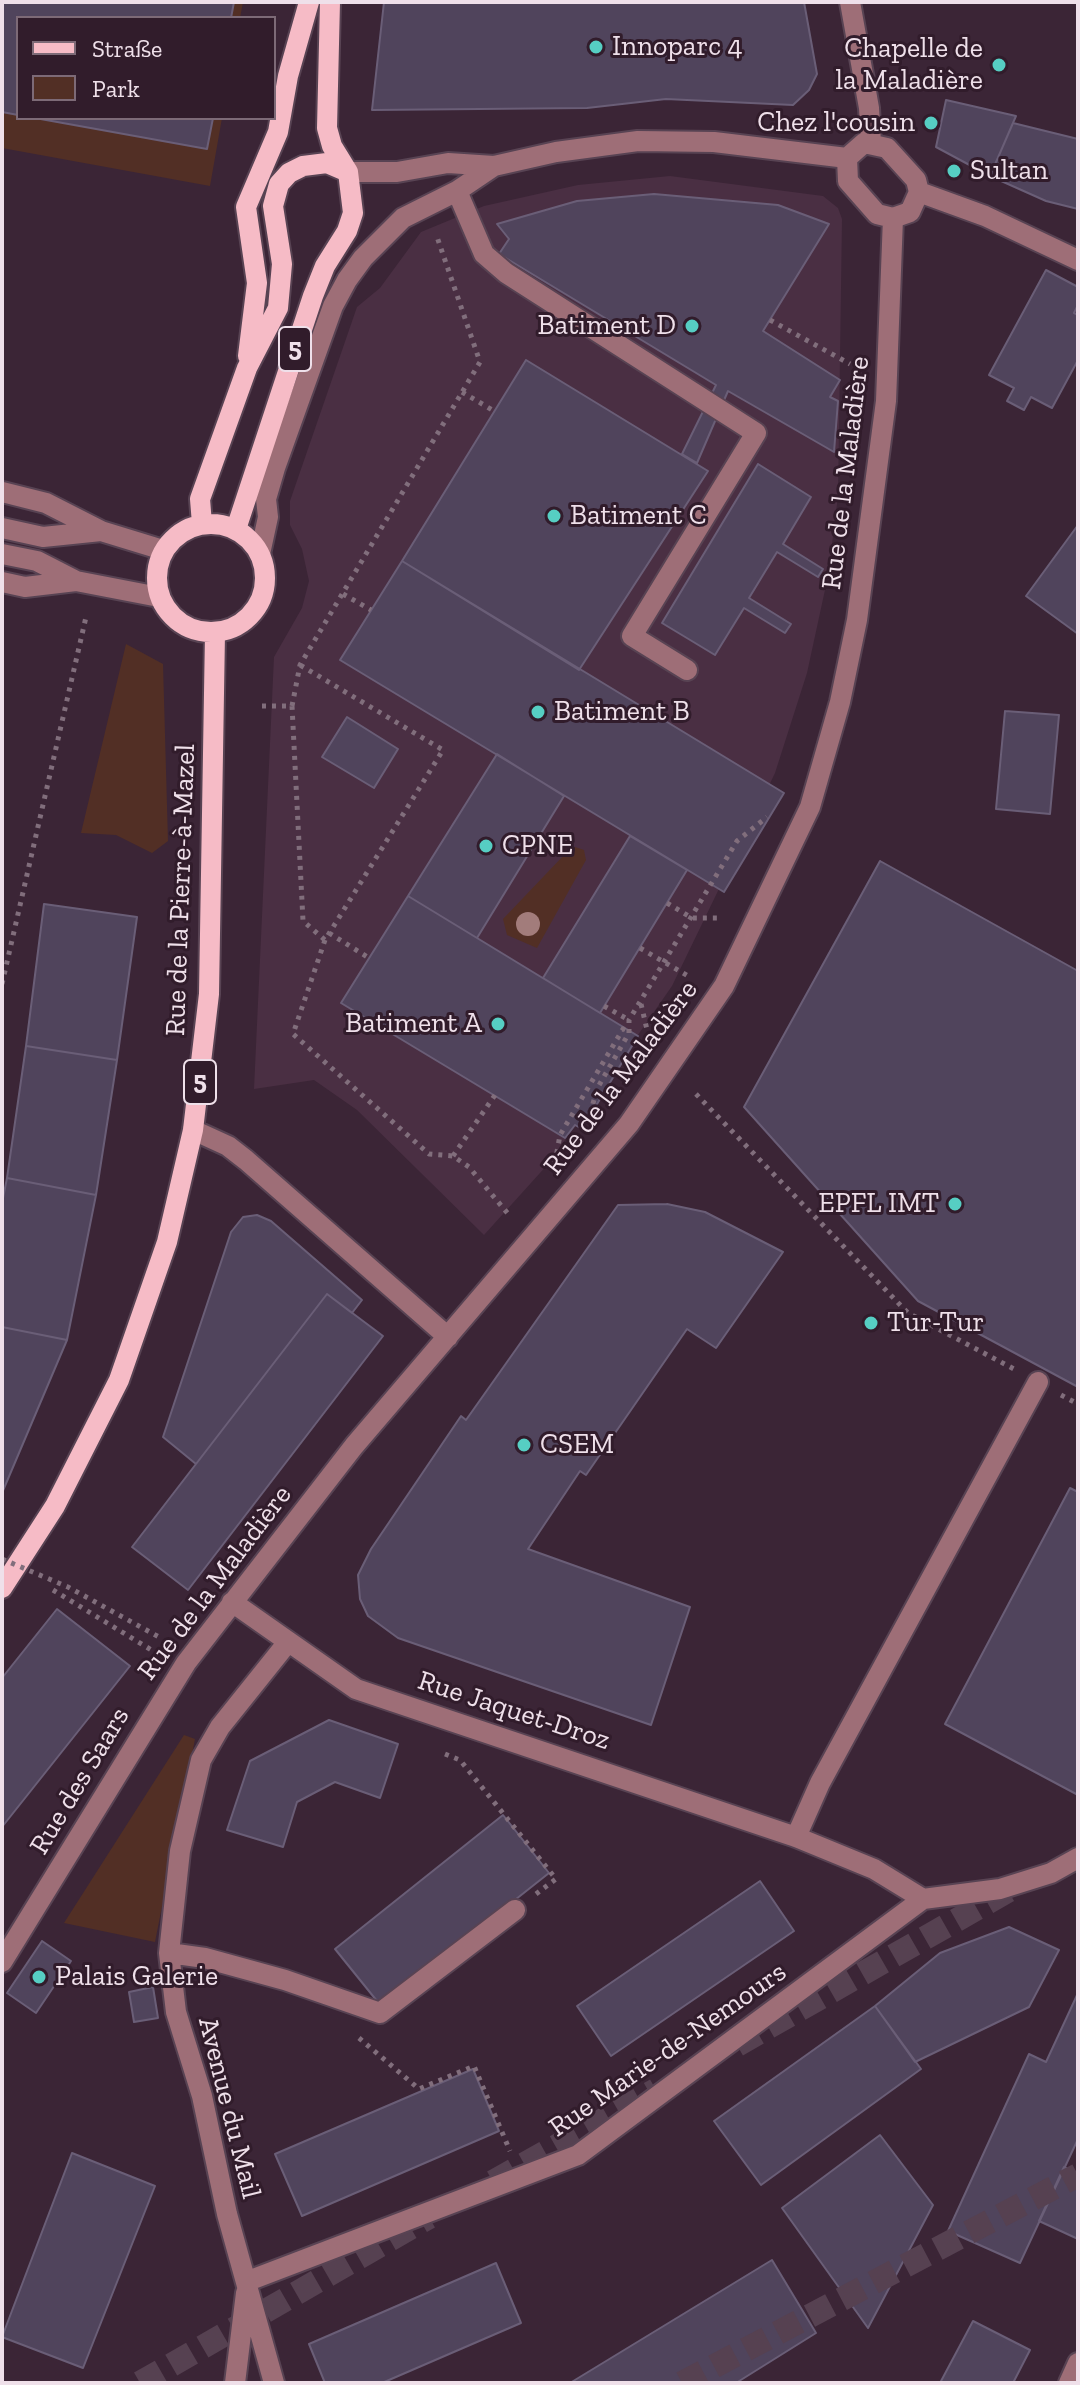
<!DOCTYPE html>
<meta charset="utf-8">
<style>
body{margin:0}
#map{position:relative;width:1080px;height:2385px;overflow:hidden;background:#3b2536;font-family:"Zilla Slab",serif}
canvas{display:block}
.frame{position:absolute;inset:0;border:4px solid #efe0ea;pointer-events:none}
.legend{position:absolute;left:16px;top:16px;width:260px;height:104px;box-sizing:border-box;background:#311c2b;border:2px solid #7d6a77;margin:0;padding:10px 14px;list-style:none;font-size:24px;color:#efe0ea}
.legend li{display:flex;align-items:center;gap:16px;height:40px}
.legend b{width:40px;border:2px solid #7d6a77}
</style>
<div id="map">
<canvas width="1080" height="2385"></canvas>
<div class="frame"></div>
<ul class="legend">
<li><b style="height:10px;background:#f6bbc6"></b>Straße</li>
<li><b style="height:22px;background:#522f25"></b>Park</li>
</ul>
</div>
<script>
const ctx = document.querySelector('canvas').getContext('2d');
ctx.lineJoin = 'round';
function paint(path, color) { ctx.fillStyle = color; ctx.fill(path, 'evenodd'); }
const shape = rows => new Path2D(rows.map(r => 'M' + r).join(''));
function stroke(path, color, width, dash) { ctx.strokeStyle = color; ctx.lineWidth = width; ctx.lineCap = dash ? 'butt' : 'round'; ctx.setLineDash(dash || []); ctx.stroke(path); }
function label(font, color, halo, rows, align = 'center') {
  ctx.font = font + ' "Zilla Slab",serif'; ctx.lineWidth = 6; ctx.setLineDash([]); ctx.textBaseline = 'middle'; ctx.strokeStyle = halo; ctx.fillStyle = color; for (const [text, x, y, turn = 0] of rows) {
    ctx.save(); ctx.translate(x, y); ctx.rotate((+turn || 0) * Math.PI / 180); ctx.textAlign = isNaN(turn) ? turn : align; if (halo) ctx.strokeText(text, 0, 0); ctx.fillText(text, 0, 0); ctx.restore();
  }
}
paint(shape([
 [670,176,823,196,838,208,842,219,838,496,828,576,807,673,775,773,672,986,549,1163,484,1235,357,1110,314,1080,254,1089,274,657,302,608,309,581,302,549,290,525,290,501,357,307,380,288,421,232,484,206,578,185]
]), '#4a2f43');
paint(shape([
 [2,2,243,2,240,18,18,18,18,118,222,118,210,186,2,148],
 [126,644,163,664,168,841,152,853,116,835,81,833],
 [575,847,584,850,586,860,537,948,507,935,503,919,565,854],
 [184,1735,195,1739,155,1942,64,1923]
]), '#522f25');
const building = shape([
 [2,2,234,2,231,18,18,18,18,115,2,112,2,2],
 [384,2,804,2,817,74,809,90,793,105,666,99,587,108,372,110,384,2],
 [946,100,1016,116,990,176,936,147,946,100],
 [35,118,213,118,207,149,35,118],
 [1013,123,1078,139,1078,209,1046,201,990,176,1013,123],
 [654,194,778,205,829,224,763,331,840,380,830,397,838,401,834,452,728,391,697,463,682,454,716,385,499,254,509,239,497,224,577,201,654,194],
 [1046,270,1078,287,1078,305,1074,313,1078,315,1078,360,1052,408,1031,397,1024,410,1007,401,1014,388,989,375,1046,270],
 [526,360,708,471,579,670,402,561,526,360],
 [758,464,811,497,783,544,823,569,818,577,777,552,749,598,791,624,785,633,744,608,715,655,662,623,758,464],
 [1078,525,1078,634,1026,596,1078,525],
 [402,561,784,793,724,892,340,660,402,561],
 [1005,711,1059,715,1050,814,996,809,1005,711],
 [347,717,398,749,374,788,322,757,347,717],
 [497,754,564,796,477,938,408,896,497,754],
 [630,836,687,870,600,1013,543,978,630,836],
 [880,861,1078,971,1078,1387,918,1301,744,1107,880,861],
 [408,896,638,1036,582,1129,575,1125,565,1138,341,1003,408,896],
 [44,904,137,917,117,1060,26,1046,44,904],
 [26,1046,117,1060,96,1195,7,1178,26,1046],
 [7,1178,96,1195,67,1340,2,1327,2,1203,7,1178],
 [667,1204,705,1212,783,1252,716,1348,687,1329,586,1475,580,1471,528,1549,690,1607,651,1725,398,1638,368,1616,360,1599,358,1575,371,1549,461,1416,466,1420,618,1205,667,1204],
 [257,1215,271,1221,362,1300,352,1313,327,1294,196,1464,163,1437,231,1232,243,1217,257,1215],
 [327,1294,383,1336,188,1590,132,1547,327,1294],
 [2,1327,67,1340,2,1493,2,1327],
 [1070,1488,1078,1492,1078,1795,945,1724,1070,1488],
 [57,1609,130,1666,2,1827,2,1678,57,1609],
 [329,1720,398,1744,380,1798,335,1782,297,1802,283,1847,227,1830,250,1761,329,1720],
 [503,1815,549,1873,381,2006,335,1949,503,1815],
 [760,1881,794,1931,611,2056,577,2006,760,1881],
 [1009,1927,1059,1950,1029,2007,915,2062,875,2006,940,1953,1009,1927],
 [42,1941,71,1961,36,2013,7,1993,42,1941],
 [153,1987,158,2018,134,2022,129,1992,153,1987],
 [1078,1993,1078,2139,1020,2263,948,2231,1029,2054,1046,2062,1078,1993],
 [875,2006,921,2069,761,2185,714,2121,875,2006],
 [473,2069,499,2131,302,2216,275,2154,473,2069],
 [880,2135,933,2205,868,2328,782,2208,880,2135],
 [72,2153,155,2186,83,2368,2,2337,72,2153],
 [1064,2167,1078,2174,1078,2239,1039,2221,1064,2167],
 [772,2260,816,2333,736,2383,570,2383,772,2260],
 [496,2263,521,2323,382,2383,325,2383,309,2344,496,2263],
 [973,2321,1030,2350,1013,2383,940,2383,973,2321]
]);
paint(building, '#50445c');
stroke(building, '#6a5e77', 2);
stroke(shape([
 [737,2045,1018,1885],
 [493,2182,656,2090],
 [140,2383,429,2217],
 [682,2383,1078,2175]
]), '#564151', 24, [24, 12]);
const minor = shape([
 [850,2,869,108,871,143],
 [864,143,887,148,916,180,919,192,910,212,893,218,877,214,848,181,847,158,864,143],
 [348,172,397,172,448,163,494,166,556,152,638,141,714,142,847,158],
 [457,191,484,254,506,273,756,433,632,636,687,670],
 [919,192,985,216,1078,260],
 [2,492,46,503,101,531,163,550],
 [2,528,43,537,101,531],
 [2,554,37,561,76,581],
 [260,554,268,517,266,499,275,468,333,306,347,280,363,258,403,218,457,191,494,166],
 [2,582,25,587,76,581,159,597],
 [193,1130,228,1146,246,1160,448,1337],
 [232,1602,356,1689,796,1837,874,1869,923,1899,1000,1889,1051,1873,1078,1858],
 [796,1837,820,1783,1038,1382],
 [169,1953,205,1958,285,1980,380,2013,515,1910],
 [2,1962,186,1663,354,1446,629,1124,724,986,810,807,840,702,857,620,886,401,893,218],
 [248,2281,578,2155,923,1899],
 [235,2383,246,2293],
 [274,2383,227,2214,202,2096,176,2012,169,1953,180,1851,201,1760,220,1727,288,1642],
 [1069,2383,1078,2363]
]);
const major = shape([
 [248,356,257,283,246,207,278,132,288,76,309,2],
 '157 578a54 54 0 1 1 108 0a54 54 0 1 1-108 0Z',
 [202,524,200,499,247,368,278,308,282,264,273,206,279,184,289,173,303,166,327,163,348,172],
 [236,529,313,296,325,266,347,231,353,213,348,172,332,146,327,128,330,2],
 [2,1588,55,1506,119,1380,167,1242,193,1130,209,994,215,633]
]);
stroke(minor, '#584353', 24);
stroke(major, '#584353', 24);
stroke(shape([
 [770,320,850,364],
 [462,392,494,411],
 [343,594,371,610],
 [262,706,292,706,300,665,480,362,436,234],
 [292,706,303,921,325,940,443,750,300,665],
 [667,903,692,918,720,918],
 [329,933,369,958],
 [325,940,293,1034,429,1154,453,1156,469,1167,509,1215],
 [640,948,688,976],
 [2,984,86,617],
 [641,1004,648,1034],
 [604,1006,629,1020],
 [696,1094,908,1313,1014,1369],
 [587,1123,598,1087,629,1033,629,1020,737,841,767,817],
 [453,1156,495,1095],
 [555,1163,560,1135,623,1029,628,1033],
 [1061,1395,1078,1404],
 [53,1590,158,1654],
 [445,1754,460,1760,556,1879,536,1894],
 [359,2038,419,2089,474,2066,510,2151]
]), '#816e7c', 5, [4, 6]);
stroke(minor, '#9e6e77', 20);
stroke(major, '#f6bbc6', 20);
stroke(shape([
 [2,1559,68,1587,159,1637]
]), '#816e7c', 5, [4, 6]);
ctx.fillStyle = '#a27c7b';
for (const [x, y] of [
 [528,924]
]) { ctx.beginPath(); ctx.arc(x, y, 12, 0, 2 * Math.PI); ctx.fill(); }
for (const [x, y, r, color] of [
 [596,47,8,"#56cec3"],
 [999,65,8,"#56cec3"],
 [931,123,8,"#56cec3"],
 [954,171,8,"#56cec3"],
 [692,326,8,"#56cec3"],
 [554,516,8,"#56cec3"],
 [538,712,8,"#56cec3"],
 [486,846,8,"#56cec3"],
 [498,1024,8,"#56cec3"],
 [955,1204,8,"#56cec3"],
 [871,1323,8,"#56cec3"],
 [524,1445,8,"#56cec3"],
 [39,1977,8,"#56cec3"]
]) { const dot = new Path2D(); dot.arc(x, y, r, 0, 2 * Math.PI); ctx.fillStyle = color; ctx.fill(dot); stroke(dot, '#311c2b', 3); }
for (const [x, y, w] of [
 [295,349,32],
 [200,1082,32]
]) { const box = new Path2D(); box.roundRect(x - w / 2, y - 22, w, 44, 6); ctx.fillStyle = '#311c2b'; ctx.fill(box); stroke(box, '#efe0ea', 2); }
label('bold 26px', '#efe0ea', null, [
 ["5",295,349],
 ["5",200,1082]
]);
label('28px', '#efe0ea', '#311c2b', [
 ["Innoparc 4",612,47],
 ["Chapelle de",983,49,"right"],
 ["la Maladière",983,81,"right"],
 ["Chez l'cousin",915,123,"right"],
 ["Sultan",970,171],
 ["Batiment D",676,326,"right"],
 ["Batiment C",570,516],
 ["Batiment B",554,712],
 ["CPNE",502,846],
 ["Batiment A",482,1024,"right"],
 ["EPFL IMT",939,1204,"right"],
 ["Tur-Tur",887,1323],
 ["CSEM",540,1445],
 ["Palais Galerie",55,1977]
], 'left');
label('28px', '#efe0ea', '#311c2b', [
 ["Rue de la Maladière",846,473,-83],
 ["Rue de la Pierre-à-Mazel",181,890,-88],
 ["Rue de la Maladière",621,1078,-53],
 ["Rue de la Maladière",215,1583,-53],
 ["Rue Jaquet-Droz",514,1711,18],
 ["Rue des Saars",80,1781,-59],
 ["Rue Marie-de-Nemours",668,2050,-35],
 ["Avenue du Mail",229,2108,76]
]);
</script>
